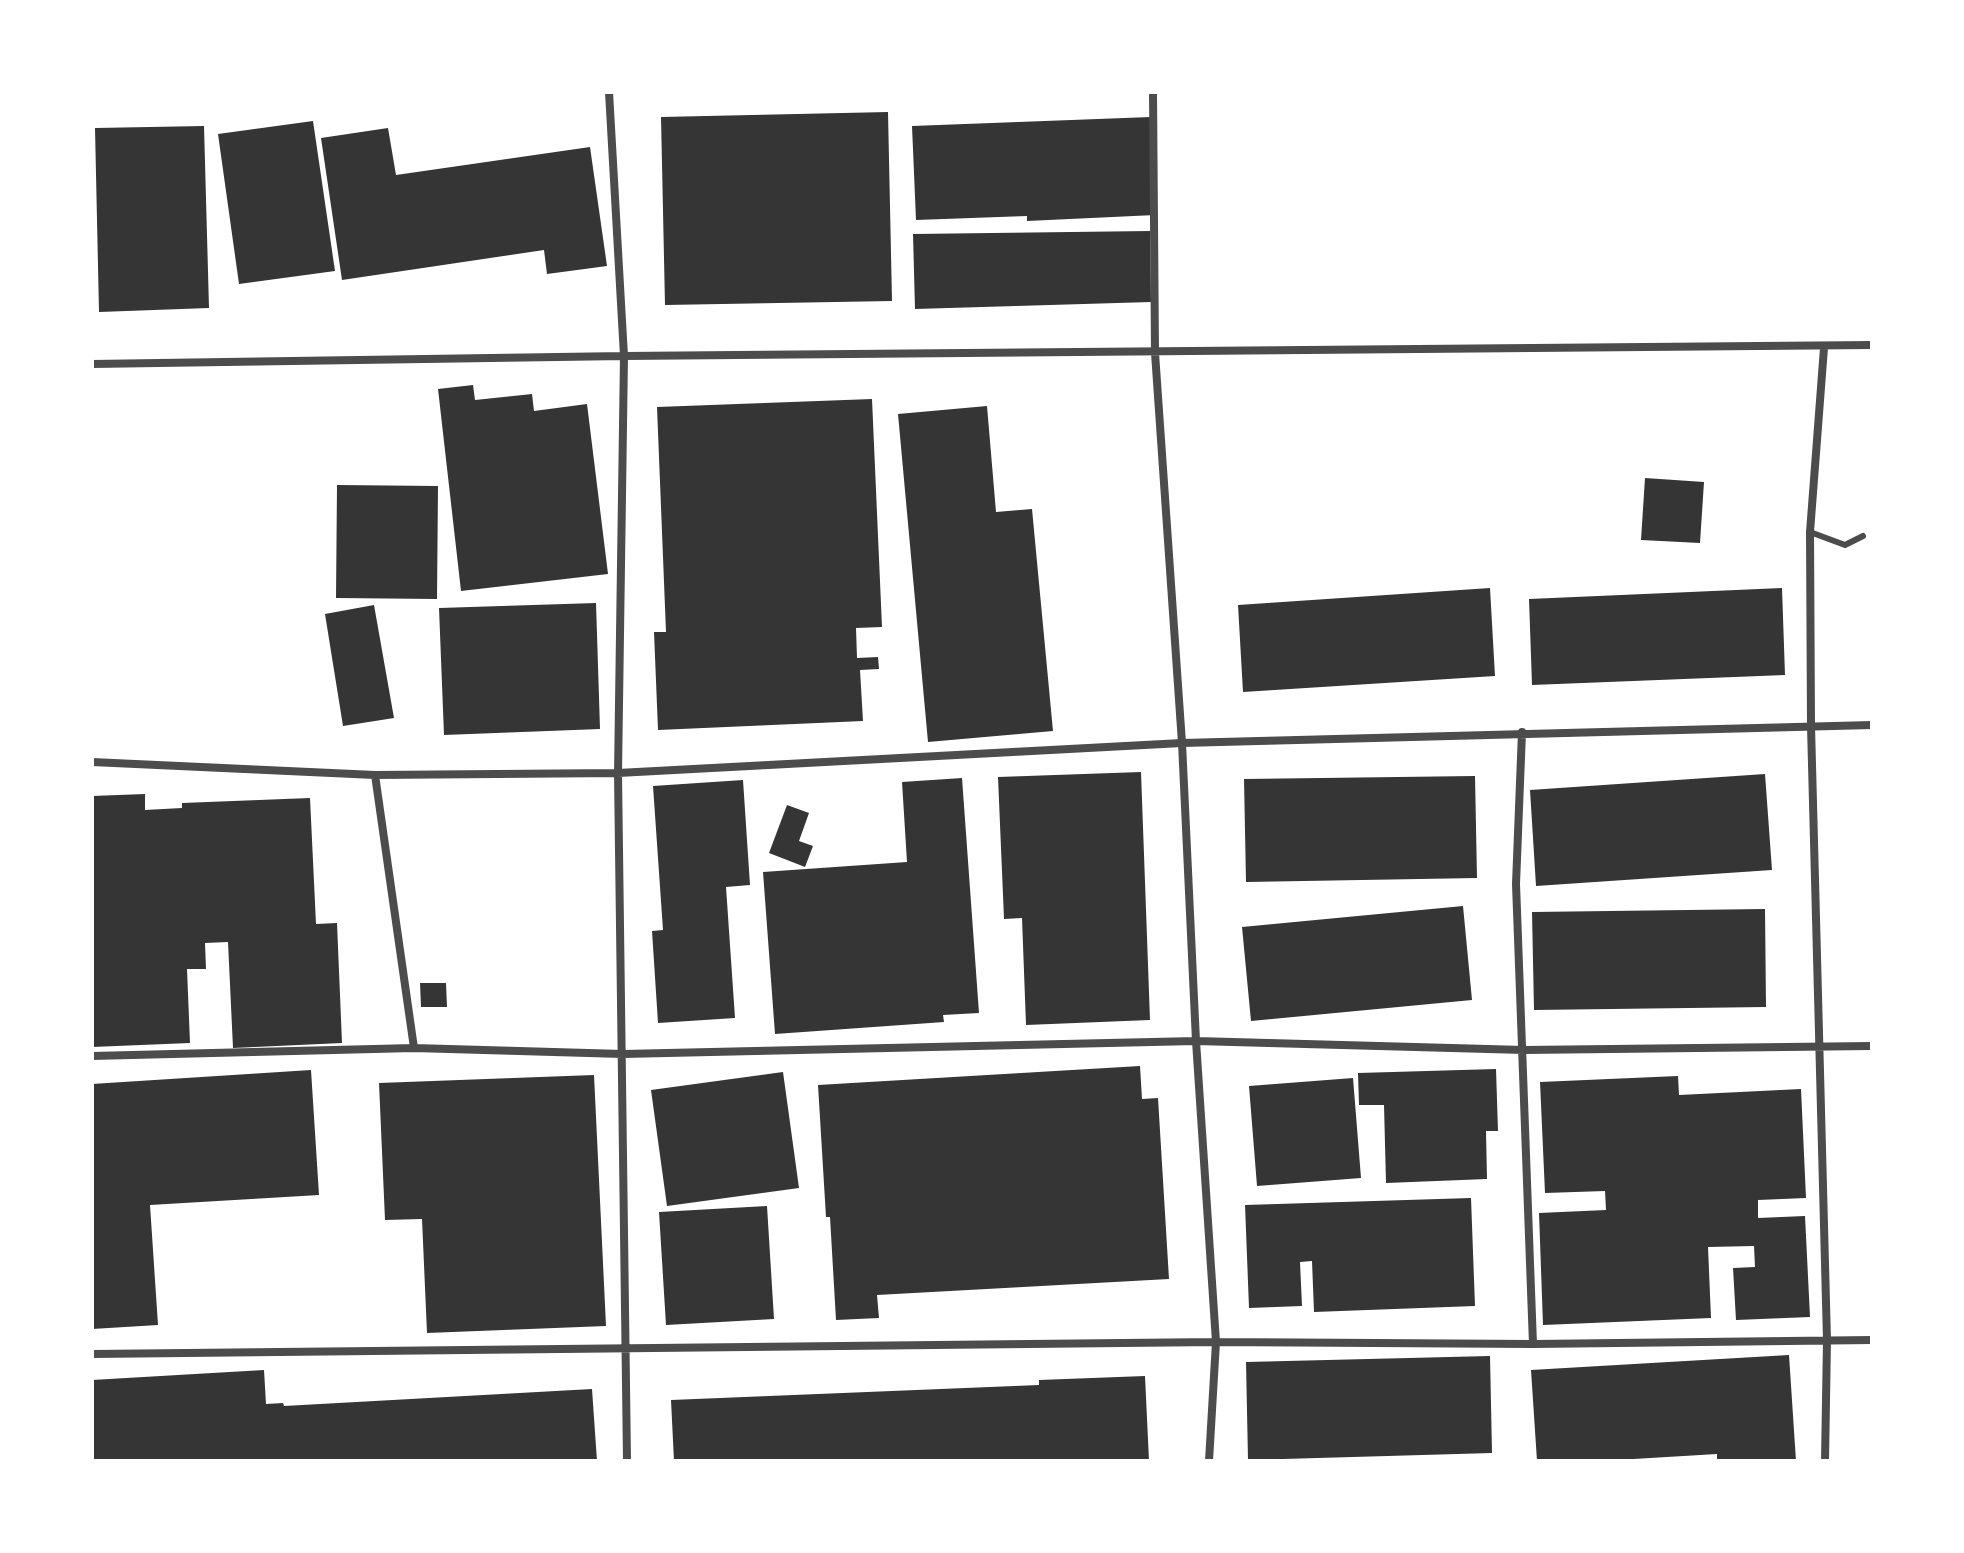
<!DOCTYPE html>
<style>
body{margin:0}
#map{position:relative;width:1964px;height:1553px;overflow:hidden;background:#fff;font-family:Ubuntu,sans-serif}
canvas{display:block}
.frame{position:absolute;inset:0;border:94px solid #fff;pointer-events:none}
</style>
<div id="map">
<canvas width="1964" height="1553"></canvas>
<div class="frame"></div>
</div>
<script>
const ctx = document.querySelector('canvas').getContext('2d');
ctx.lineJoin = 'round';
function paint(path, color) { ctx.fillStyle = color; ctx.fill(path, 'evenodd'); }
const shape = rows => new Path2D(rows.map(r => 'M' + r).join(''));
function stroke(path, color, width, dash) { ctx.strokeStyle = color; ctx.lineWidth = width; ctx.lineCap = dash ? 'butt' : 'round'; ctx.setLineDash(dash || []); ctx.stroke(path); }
paint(shape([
 [888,112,892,301,665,305,661,117],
 [1151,117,1155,215,1027,221,1027,216,916,220,912,126],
 [313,121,335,271,239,284,218,134],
 [204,126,209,308,99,312,95,128],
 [388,128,396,175,590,147,607,266,547,274,544,250,342,280,321,138],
 [1150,231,1151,302,915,309,913,234],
 [473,385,475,400,532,394,534,411,587,404,608,574,461,591,438,389],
 [872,399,882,627,856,628,857,658,878,657,879,669,860,670,863,721,658,730,654,632,666,632,657,407],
 [987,406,996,512,1032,509,1053,731,928,742,898,414],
 [1645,478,1704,482,1700,543,1641,540],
 [337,485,438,486,437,599,336,598],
 [1490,588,1495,676,1243,692,1238,605],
 [1782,588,1785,675,1532,685,1529,599],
 [596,603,600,729,444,735,439,608],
 [374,605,394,718,343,726,325,614],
 [1141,772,1150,1020,1026,1025,1022,918,1004,919,998,777],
 [1765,774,1772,870,1536,886,1530,790],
 [1475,776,1477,878,1246,882,1244,779],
 [962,778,979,1013,943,1015,944,1022,775,1034,763,872,907,862,902,782],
 [743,780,750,885,726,887,735,1018,658,1023,652,931,663,930,653,786],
 [145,794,145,810,182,808,182,803,310,798,316,924,337,923,342,1043,233,1048,228,942,205,943,206,969,187,969,190,1043,92,1047,92,796],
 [787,805,809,813,799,841,813,846,805,867,769,853],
 [1463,906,1472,1000,1251,1021,1242,927],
 [1765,909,1766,1007,1534,1010,1532,912],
 [420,983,446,983,447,1007,421,1007],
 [1140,1066,1142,1099,1158,1098,1169,1279,877,1295,879,1318,836,1320,830,1217,826,1217,818,1085],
 [1496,1069,1498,1131,1486,1131,1487,1179,1386,1183,1384,1105,1359,1105,1358,1073],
 [311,1070,319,1195,150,1205,158,1325,92,1329,92,1084],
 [783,1072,799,1188,667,1206,651,1090],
 [594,1075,606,1326,427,1333,422,1219,385,1220,379,1083],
 [1678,1076,1679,1095,1801,1089,1806,1198,1758,1200,1758,1218,1805,1216,1810,1317,1736,1320,1733,1268,1755,1267,1754,1246,1708,1247,1711,1318,1543,1325,1539,1213,1606,1210,1605,1191,1545,1193,1540,1082],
 [1353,1078,1361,1178,1257,1186,1249,1086],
 [1471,1198,1475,1306,1314,1312,1312,1261,1300,1262,1302,1306,1249,1308,1245,1205],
 [767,1206,774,1319,666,1325,659,1212],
 [1789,1355,1796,1461,1717,1461,1717,1454,1600,1461,1537,1461,1531,1370],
 [1490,1356,1492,1453,1248,1460,1246,1362],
 [264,1370,266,1404,283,1403,284,1406,592,1389,597,1461,92,1461,92,1380],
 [1145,1376,1149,1461,674,1461,671,1400,1039,1385,1039,1380]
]), '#353535');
stroke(shape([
 [1810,532,1845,545,1863,536]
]), '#4c4c4c', 6);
stroke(shape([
 [609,92,624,356,618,773,627,1461],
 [1153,92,1155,353,1182,743,1196,1041,1216,1342,1209,1461],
 [1824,348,1810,532,1811,726,1827,1340,1825,1461],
 [92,364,624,356,1872,345],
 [1522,732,1516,884,1533,1344],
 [92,762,375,775,618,773,1182,743,1872,725],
 [375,775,414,1048],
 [92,1056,414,1048,623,1054,1196,1041,1524,1050,1872,1046],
 [92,1354,1216,1342,1533,1344,1872,1340]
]), '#4c4c4c', 8);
</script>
